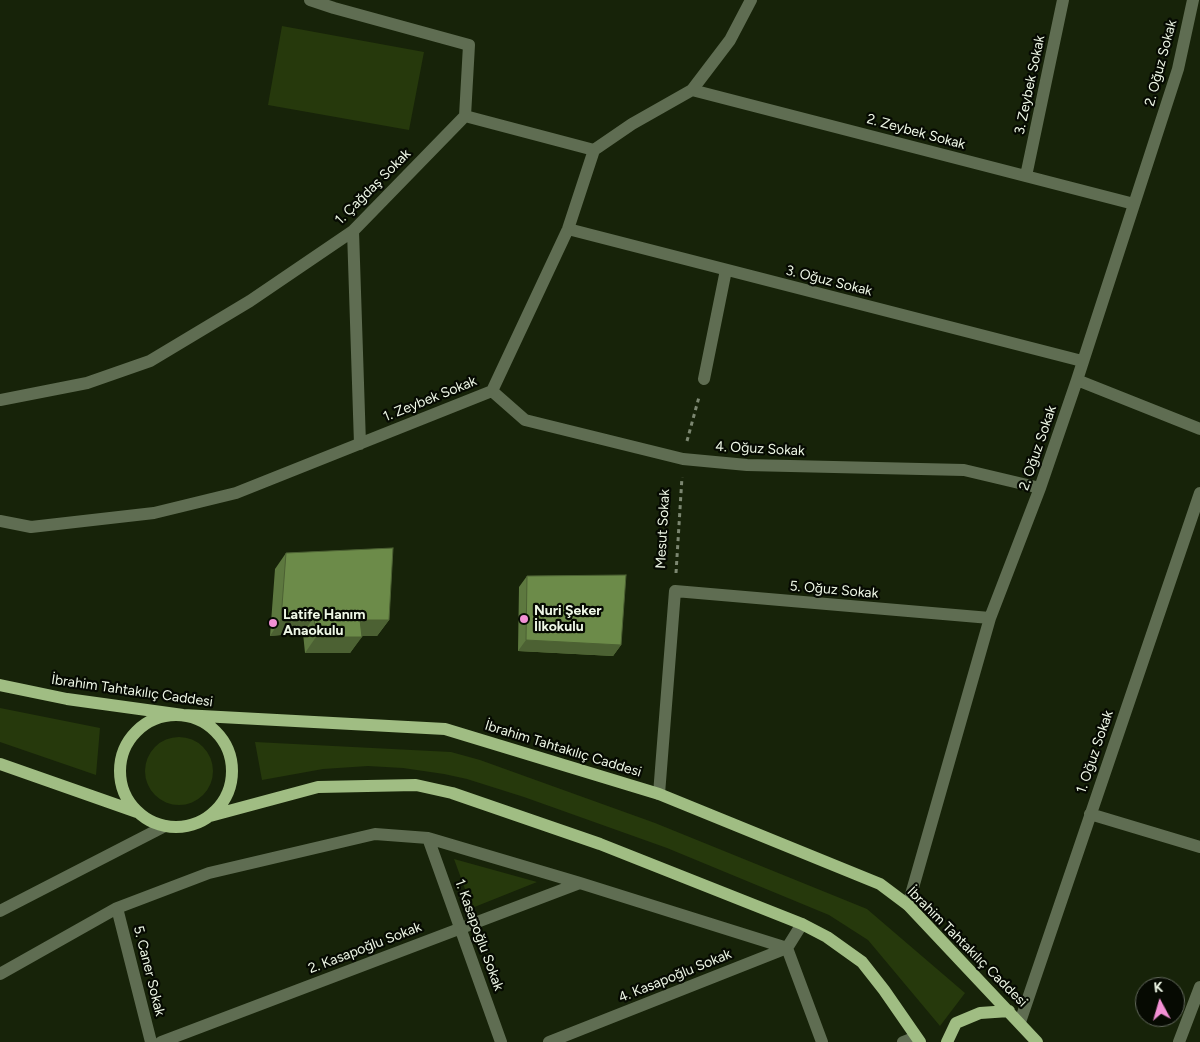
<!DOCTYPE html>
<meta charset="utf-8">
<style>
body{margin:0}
#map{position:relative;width:1200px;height:1042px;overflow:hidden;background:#172309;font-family:Figtree,sans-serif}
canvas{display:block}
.north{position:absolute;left:1135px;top:977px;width:50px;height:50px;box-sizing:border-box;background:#060a02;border:1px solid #63695d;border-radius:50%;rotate:354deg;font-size:14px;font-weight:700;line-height:20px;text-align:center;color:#eef7e6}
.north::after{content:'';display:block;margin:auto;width:18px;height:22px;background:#f391d5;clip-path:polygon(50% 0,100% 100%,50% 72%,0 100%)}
</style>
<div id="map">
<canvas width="1200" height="1042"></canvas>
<div class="north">K</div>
</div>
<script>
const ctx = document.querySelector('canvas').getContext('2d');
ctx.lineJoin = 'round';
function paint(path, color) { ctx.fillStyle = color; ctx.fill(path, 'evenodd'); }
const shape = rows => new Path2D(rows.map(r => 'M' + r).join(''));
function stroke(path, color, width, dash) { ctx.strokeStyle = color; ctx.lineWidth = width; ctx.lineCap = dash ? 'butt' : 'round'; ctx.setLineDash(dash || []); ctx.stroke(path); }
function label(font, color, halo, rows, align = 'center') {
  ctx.font = font + ' Figtree,sans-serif'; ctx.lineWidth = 4.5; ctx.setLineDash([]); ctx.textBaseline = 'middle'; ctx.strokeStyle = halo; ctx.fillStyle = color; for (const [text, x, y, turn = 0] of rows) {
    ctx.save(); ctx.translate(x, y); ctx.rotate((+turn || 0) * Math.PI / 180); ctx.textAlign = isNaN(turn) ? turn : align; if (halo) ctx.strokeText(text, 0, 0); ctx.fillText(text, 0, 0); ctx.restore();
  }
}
paint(shape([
 [282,26,424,52,409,130,268,105],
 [0,708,100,728,96,775,0,742],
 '145 771a34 34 0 1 1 68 0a34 34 0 1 1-68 0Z',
 [255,742,451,752,480,760,655,823,867,909,965,993,940,1026,868,940,829,915,667,848,524,797,467,779,444,774,403,768,368,766,323,769,262,780],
 [454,859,537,882,472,908]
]), '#26390c');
stroke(shape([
 [687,441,699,397],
 [676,573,682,477]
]), '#7c8771', 3, [4, 4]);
stroke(shape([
 [692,90,1134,204],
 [465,116,594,150],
 [1026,176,1063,0],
 [568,229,1082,361],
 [353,231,360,444],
 [704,379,726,270],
 [1077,380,1200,429],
 [492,391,525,420,683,459,747,465,964,470,1040,488],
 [0,400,87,383,150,361,250,301,353,231,465,116,469,45,334,8,310,0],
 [0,521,31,527,154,513,236,493,492,391,568,229,594,150,632,124,692,90,730,40,751,0],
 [659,794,675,591,990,618],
 [1090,814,1200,847],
 [428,838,501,1042],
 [908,905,990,618,1040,488,1077,380,1178,69,1193,0],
 [117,908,151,1042],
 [0,911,165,826],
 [0,974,117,908,209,873,375,834,428,838,580,883,787,948,822,1042],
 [1020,1022,1200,493],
 [161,1042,580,883],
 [549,1042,787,948,802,924],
 [903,1042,916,1037],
 [1179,1042,1200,987]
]), '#5f6d52', 12);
stroke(shape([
 [0,685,67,699,183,715,445,729,659,794,880,884,908,905,1037,1042],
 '120 771a56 56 0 1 1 112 0a56 56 0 1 1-112 0Z',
 [0,764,137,812],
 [210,816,318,787,416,785,452,793,600,844,802,924,827,937,862,962,884,990,920,1042],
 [947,1042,956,1023,980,1013,1009,1011]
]), '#a0bd83', 12);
paint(shape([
 [286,553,389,620,377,636,362,636,350,653,305,653,303,633,270,636,275,569],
 [527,576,621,645,613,656,518,651,519,587]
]), '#5d783f');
paint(shape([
 [314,617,303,633,270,636,281,619],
 [360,620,389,620,377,636,349,636],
 [316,637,362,637,350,653,305,653],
 [526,640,621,645,613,656,518,651]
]), '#4c6133');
const building = shape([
 [393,548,389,620,360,620,362,637,316,637,314,617,281,619,286,553,393,548],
 [626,575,621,645,526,640,527,576,626,575]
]);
paint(building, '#6c8b49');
stroke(building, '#4c6133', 1);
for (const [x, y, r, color] of [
 [524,619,5,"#f391d5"],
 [273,623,5,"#f391d5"]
]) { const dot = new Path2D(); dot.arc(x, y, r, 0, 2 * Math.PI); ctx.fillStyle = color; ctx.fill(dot); stroke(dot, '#060a02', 2); }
label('14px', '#eef7e6', '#060a02', [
 ["2. Oğuz Sokak",1161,63,-75],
 ["3. Zeybek Sokak",1030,85,-78],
 ["2. Zeybek Sokak",916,132,15],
 ["1. Çağdaş Sokak",373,187,-45],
 ["3. Oğuz Sokak",829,281,14],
 ["1. Zeybek Sokak",430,399,-22],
 ["2. Oğuz Sokak",1038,448,-71],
 ["4. Oğuz Sokak",760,449,3],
 ["Mesut Sokak",663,529,-87],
 ["5. Oğuz Sokak",834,590,5],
 ["İbrahim Tahtakılıç Caddesi",132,691,8],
 ["İbrahim Tahtakılıç Caddesi",563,749,17],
 ["1. Oğuz Sokak",1095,752,-71],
 ["1. Kasapoğlu Sokak",479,935,70],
 ["İbrahim Tahtakılıç Caddesi",967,947,45],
 ["2. Kasapoğlu Sokak",365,948,-21],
 ["5. Caner Sokak",149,971,76],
 ["4. Kasapoğlu Sokak",675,976,-22]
]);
label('bold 14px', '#eef7e6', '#060a02', [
 ["Nuri Şeker",534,611],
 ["İlkokulu",534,627],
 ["Latife Hanım",283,615],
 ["Anaokulu",283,631]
], 'left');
</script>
